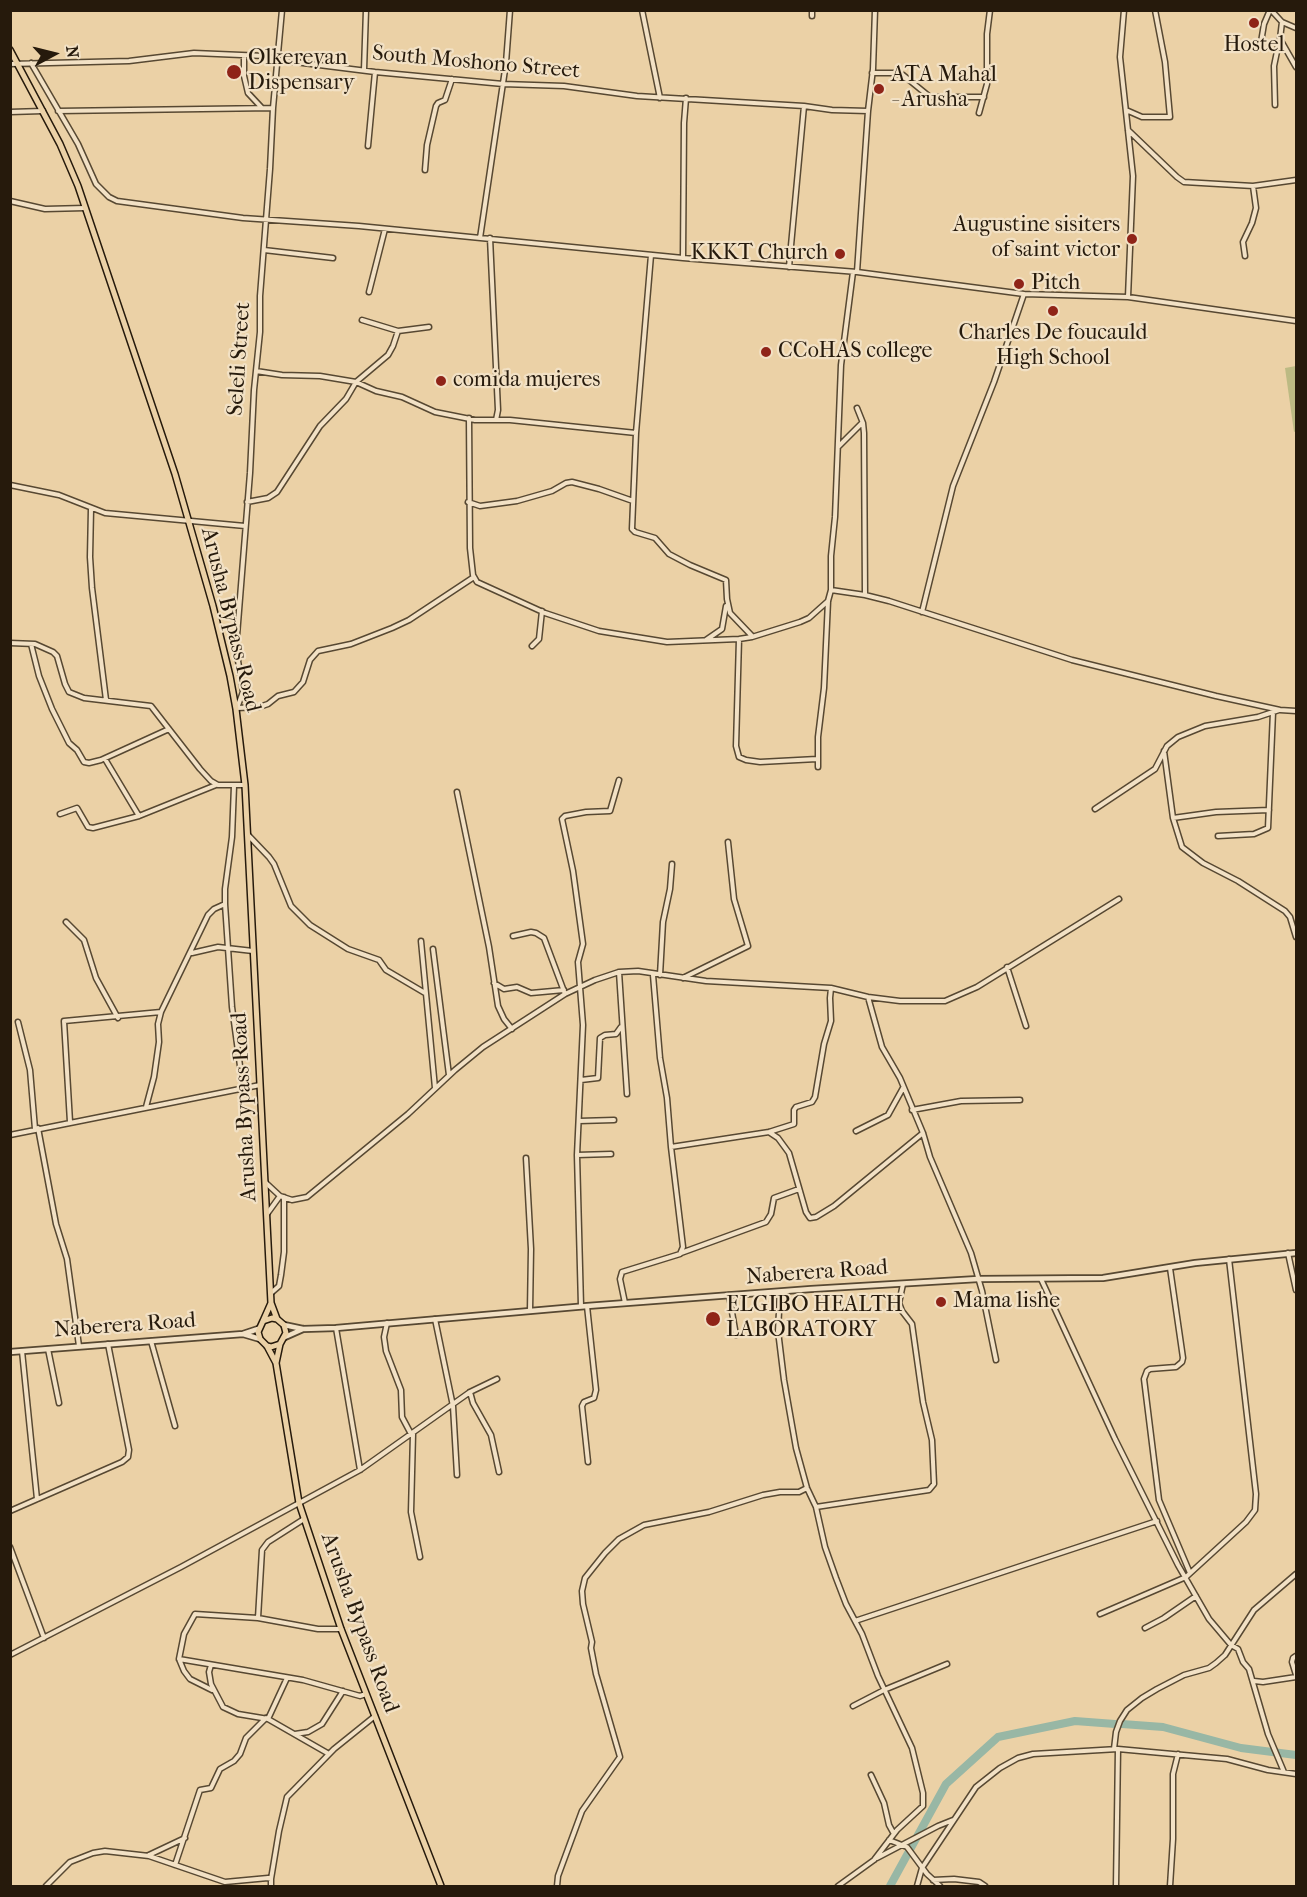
<!DOCTYPE html>
<style>
body{margin:0}
#map{position:relative;width:1307px;height:1897px;overflow:hidden;background:#ebd1a6;font-family:"IM FELL French Canon",serif}
canvas{display:block}
.frame{position:absolute;inset:0;border:12px solid #261a0c;pointer-events:none}
.north{position:absolute;left:24px;top:24px;width:60px;height:60px;-webkit-text-stroke:4px #f2e1c5;paint-order:stroke;rotate:83deg;font-size:16px;font-weight:700;line-height:24px;text-align:center;color:#261a0c}
.north::after{content:'';display:block;margin:auto;width:21px;height:27px;background:#261a0c;clip-path:polygon(50% 0,100% 100%,50% 72%,0 100%)}
</style>
<div id="map">
<canvas width="1307" height="1897"></canvas>
<div class="frame"></div>
<div class="north">N</div>
</div>
<script>
const ctx = document.querySelector('canvas').getContext('2d');
ctx.lineJoin = 'round';
function paint(path, color) { ctx.fillStyle = color; ctx.fill(path, 'evenodd'); }
const shape = rows => new Path2D(rows.map(r => 'M' + r).join(''));
function stroke(path, color, width, dash) { ctx.strokeStyle = color; ctx.lineWidth = width; ctx.lineCap = dash ? 'butt' : 'round'; ctx.setLineDash(dash || []); ctx.stroke(path); }
function label(font, color, halo, rows, align = 'center') {
  ctx.font = font + ' "IM FELL French Canon",serif'; ctx.lineWidth = 4.5; ctx.setLineDash([]); ctx.textBaseline = 'middle'; ctx.strokeStyle = halo; ctx.fillStyle = color; for (const [text, x, y, turn = 0] of rows) {
    ctx.save(); ctx.translate(x, y); ctx.rotate((+turn || 0) * Math.PI / 180); ctx.textAlign = isNaN(turn) ? turn : align; if (halo) ctx.strokeText(text, 0, 0); ctx.fillText(text, 0, 0); ctx.restore();
  }
}
paint(shape([
 [1296,366,1296,431,1294,432,1285,368]
]), '#bcba83');
stroke(shape([
 [1122,1724,1163,1727,1241,1748,1296,1755],
 [890,1886,946,1784,998,1737,1075,1721,1115,1724]
]), '#98b7a5', 8);
const minor = shape([
 [642,10,660,98],
 [812,10,812,16],
 [1124,10,1120,57,1133,176,1128,297],
 [1271,10,1282,22,1296,28],
 [1282,22,1280,39,1296,67],
 [1261,42,1264,24,1270,10],
 [244,56,244,76,248,93,262,108],
 [31,63,78,144,96,184,109,197,117,201,243,218,359,226,683,258,857,272,1024,294,1128,297,1296,321],
 [10,64,129,61,194,53,265,56,279,60,375,72,503,84,564,86,637,96,804,106,832,110,868,111],
 [364,70,366,10],
 [872,73,893,73,903,75,930,97,984,97],
 [1275,105,1274,66,1280,37],
 [1126,110,1142,117,1170,117,1165,62,1155,10],
 [58,111,273,108],
 [10,112,43,111],
 [979,113,987,84,987,34,990,10],
 [1128,130,1177,177,1184,182,1253,186,1296,180],
 [368,146,375,72],
 [425,170,427,145,436,106,438,103,445,100,452,79],
 [10,201,45,209,85,208],
 [480,238,506,63,510,10],
 [490,238,498,410,496,420],
 [264,250,333,258],
 [651,255,636,433,632,529,635,532,655,538,669,554,690,565,726,580,727,599,730,613,752,636],
 [1245,256,1243,242,1252,223,1256,208,1253,186],
 [683,258,684,123,686,98],
 [789,267,804,106],
 [853,272,841,365,835,517,831,556,831,590,865,595,889,601,1072,660,1216,696,1280,710,1296,711],
 [857,272,868,111,873,69,875,10],
 [369,292,385,229],
 [362,320,398,331],
 [256,371,282,375,320,376,356,382,376,391,402,397,435,412,475,420,510,420,636,433],
 [857,408,863,423,864,433,865,595],
 [469,418,470,548,473,575,477,582,545,613,599,631,667,642,739,639,752,637,800,622,809,618,828,601],
 [838,447,862,423],
 [10,485,59,495,105,513,245,526],
 [247,502,268,498,277,492,320,426,346,399,356,382,388,355,393,346,398,331,429,327],
 [468,502,480,506,517,501,552,491,566,483,572,482,599,489,633,501],
 [91,509,90,557,92,588,106,700],
 [922,612,953,486,994,382,1024,294],
 [739,639,736,746,739,757,746,760,760,762,817,759],
 [706,640,722,629,726,606],
 [10,643,35,644,53,652,57,656,65,684,69,692,84,698,151,706,200,769,211,781,218,785,245,785],
 [31,644,39,676,52,709,69,743,77,750,84,762,89,763,101,760,169,729],
 [532,646,539,639,542,611],
 [237,708,243,692,236,648,250,473,254,390,260,332,260,296,270,169,273,108,282,10],
 [237,708,259,707,268,704,278,696,294,692,303,682,310,660,318,651,351,644,392,628,409,620,474,577],
 [1164,751,1173,818,1182,847,1203,863,1238,881,1285,911,1290,917,1296,937],
 [105,759,139,816],
 [818,767,818,737,824,688,828,601,831,590],
 [234,786,232,837,225,889,225,904,232,1007,243,1088],
 [457,792,489,947,498,1006,504,1019,512,1029],
 [1095,809,1155,769,1167,746,1178,737,1205,726,1258,717,1279,710],
 [60,814,77,808,88,827,93,828,139,816,216,785],
 [1173,818,1216,812,1269,810],
 [248,835,269,857,274,864,291,906,310,925,348,949,379,960,386,970,425,993],
 [1218,836,1254,834,1268,828,1273,712],
 [66,922,84,940,96,978,118,1018],
 [513,936,531,932,536,933,544,938,565,994],
 [421,941,435,1088],
 [433,949,449,1075],
 [192,953,218,947,253,951],
 [1007,967,1026,1026],
 [619,972,627,1094],
 [660,975,663,922,670,889,672,864],
 [683,978,748,946,734,899,728,842],
 [494,983,504,989,517,987,531,993,564,990],
 [868,997,882,1047,900,1078,923,1133,930,1157,971,1253,982,1291,996,1360],
 [18,1022,30,1070,35,1129],
 [581,1080,598,1078,600,1038,605,1035,616,1034,621,1027],
 [146,1107,154,1077,159,1042,158,1024,161,1012,208,915,214,909,225,904],
 [912,1110,961,1101,1020,1100],
 [579,1121,614,1120],
 [70,1122,64,1021,161,1012],
 [38,1128,56,1224,67,1259,79,1346],
 [856,1131,888,1115,903,1088],
 [769,1132,778,1138,789,1153,806,1212,810,1218,816,1217,834,1206,923,1133],
 [10,1135,260,1085],
 [671,1147,769,1132,794,1124,794,1110,796,1107,812,1102,815,1097,824,1044,831,1021,830,998,831,988],
 [577,1155,611,1154],
 [526,1158,531,1249,530,1311],
 [266,1183,280,1196,292,1200,307,1197,408,1114,455,1070,483,1047,565,994,595,980,619,972,638,971,706,981,831,988,868,997,900,1001,945,1001,977,987,1119,899],
 [267,1214,280,1196],
 [681,1253,766,1222,771,1214,774,1198,799,1189],
 [1288,1253,1296,1290],
 [1170,1268,1183,1358,1182,1362,1176,1367,1150,1369,1147,1371,1144,1379,1159,1500,1190,1573],
 [1041,1279,1115,1439,1178,1565,1209,1619,1231,1645,1238,1649,1243,1662,1249,1669,1268,1734,1284,1772],
 [780,1292,778,1331,784,1380,796,1448,807,1488,816,1507,825,1547,836,1578,846,1604,862,1634,878,1676,912,1748,923,1793,923,1806,897,1830,874,1860,838,1886],
 [271,1293,279,1286,281,1275,284,1252,284,1197],
 [729,1295,736,1335],
 [625,1303,620,1279,622,1272,680,1254,683,1247,671,1147,667,1098,660,1058,653,975],
 [581,1306,577,1155,583,1025,578,962,583,944,573,871,562,819,565,816,586,812,610,811,619,780],
 [587,1306,596,1390,594,1398,584,1402,582,1406,588,1462],
 [435,1319,453,1406,457,1475],
 [387,1323,384,1337,386,1351,401,1390,402,1417,411,1434],
 [336,1328,360,1470],
 [151,1341,175,1426],
 [48,1349,59,1403],
 [22,1351,37,1499],
 [470,1392,473,1403,491,1435,499,1472],
 [413,1434,411,1512,420,1557],
 [816,1507,929,1490,934,1484,932,1440,923,1402,912,1324,902,1311,899,1303,903,1284],
 [10,1511,122,1462,128,1457,129,1450,108,1344],
 [10,1547,44,1638],
 [1100,1614,1186,1577,1246,1522,1255,1510,1256,1494,1229,1259],
 [258,1618,262,1550,268,1542,304,1519],
 [855,1621,1157,1521],
 [1145,1628,1164,1618,1196,1596],
 [10,1655,181,1567,360,1470,470,1392,497,1379],
 [1296,1656,1293,1658,1292,1662,1296,1675],
 [179,1659,303,1680,360,1696,366,1694],
 [211,1665,209,1672,211,1684,223,1707,238,1714,268,1719,329,1754],
 [1254,1681,1263,1682,1296,1677],
 [212,1690,190,1679,184,1671,179,1659,184,1634,195,1614,258,1618,318,1629,341,1629],
 [853,1706,884,1690,947,1664],
 [268,1719,287,1678],
 [295,1734,308,1732,322,1724,343,1691],
 [1114,1749,1116,1732,1120,1721,1127,1710,1142,1698,1157,1689,1184,1675,1209,1668,1216,1663,1225,1655,1254,1610,1296,1574],
 [871,1775,884,1803,889,1825,894,1834],
 [889,1840,907,1847,927,1874,940,1886],
 [149,1855,185,1838],
 [877,1858,938,1826,953,1820],
 [175,1865,200,1790,211,1788,220,1769,234,1761,240,1754,246,1738,266,1718],
 [271,1879,279,1831,287,1797,334,1749,375,1716],
 [933,1880,954,1879,979,1882,985,1886],
 [46,1886,70,1862,93,1853,105,1851,149,1856,225,1882,268,1878,271,1879,271,1886],
 [557,1886,558,1876,582,1811,620,1757,596,1674,591,1648,592,1642,583,1604,582,1591,585,1578,605,1553,619,1539,644,1525,709,1512,763,1495,780,1492,799,1492,807,1488],
 [917,1886,922,1868,976,1787,1000,1768,1018,1758,1033,1754,1118,1749,1227,1759,1268,1770,1296,1774],
 [1116,1886,1118,1749],
 [1170,1886,1173,1839,1173,1774,1178,1754]
]);
const tertiary = shape([
 [284,1325,303,1329,336,1328,587,1306,811,1289,978,1279,1103,1278,1195,1263,1296,1253],
 [243,1334,260,1339],
 [285,1337,303,1329],
 [10,1352,243,1334,258,1329]
]);
const primary = shape([
 [10,50,60,144,78,186,175,474,213,606,230,676,236,709,245,785,271,1303,277,1319,284,1325,286,1333,280,1344,271,1347,267,1346],
 [277,1319,272,1318,263,1321,258,1332,260,1339,267,1346,276,1363,299,1503,341,1629,441,1886],
 [263,1321,271,1303],
 [276,1363,280,1344]
]);
stroke(minor, '#574832', 7);
stroke(tertiary, '#574832', 8);
stroke(primary, '#261a0c', 8);
stroke(minor, '#f2e1c5', 4);
stroke(tertiary, '#f2e1c5', 4.5);
stroke(primary, '#ebd1a6', 5);
for (const [x, y, r, color] of [
 [1254,23,6,"#8f2418"],
 [234,72,8,"#8f2418"],
 [879,89,6,"#8f2418"],
 [1132,239,6,"#8f2418"],
 [840,254,6,"#8f2418"],
 [1019,284,6,"#8f2418"],
 [1053,311,6,"#8f2418"],
 [766,352,6,"#8f2418"],
 [441,381,6,"#8f2418"],
 [941,1302,6,"#8f2418"],
 [713,1319,8,"#8f2418"]
]) { const dot = new Path2D(); dot.arc(x, y, r, 0, 2 * Math.PI); ctx.fillStyle = color; ctx.fill(dot); stroke(dot, '#f2e1c5', 2); }
label('22px', '#261a0c', '#f2e1c5', [
 ["Hostel",1254,46,"center"],
 ["Olkereyan",248,59],
 ["Dispensary",248,84],
 ["ATA Mahal",891,76],
 ["- Arusha",891,101],
 ["Augustine sisiters",1120,226,"right"],
 ["of saint victor",1120,251,"right"],
 ["KKKT Church",828,254,"right"],
 ["Pitch",1031,284],
 ["Charles De foucauld",1053,334,"center"],
 ["High School",1053,359,"center"],
 ["CCoHAS college",778,352],
 ["comida mujeres",453,381],
 ["Mama lishe",953,1302],
 ["ELGIBO HEALTH",726,1306],
 ["LABORATORY",726,1331]
], 'left');
label('22px', '#261a0c', '#f2e1c5', [
 ["South Moshono Street",476,63,5],
 ["Seleli Street",240,359,-86],
 ["Arusha Bypass Road",230,620,76],
 ["Arusha Bypass Road",245,1107,-93],
 ["Naberera Road",817,1273,-4],
 ["Naberera Road",125,1326,-4],
 ["Arusha Bypass Road",359,1623,70]
]);
</script>
